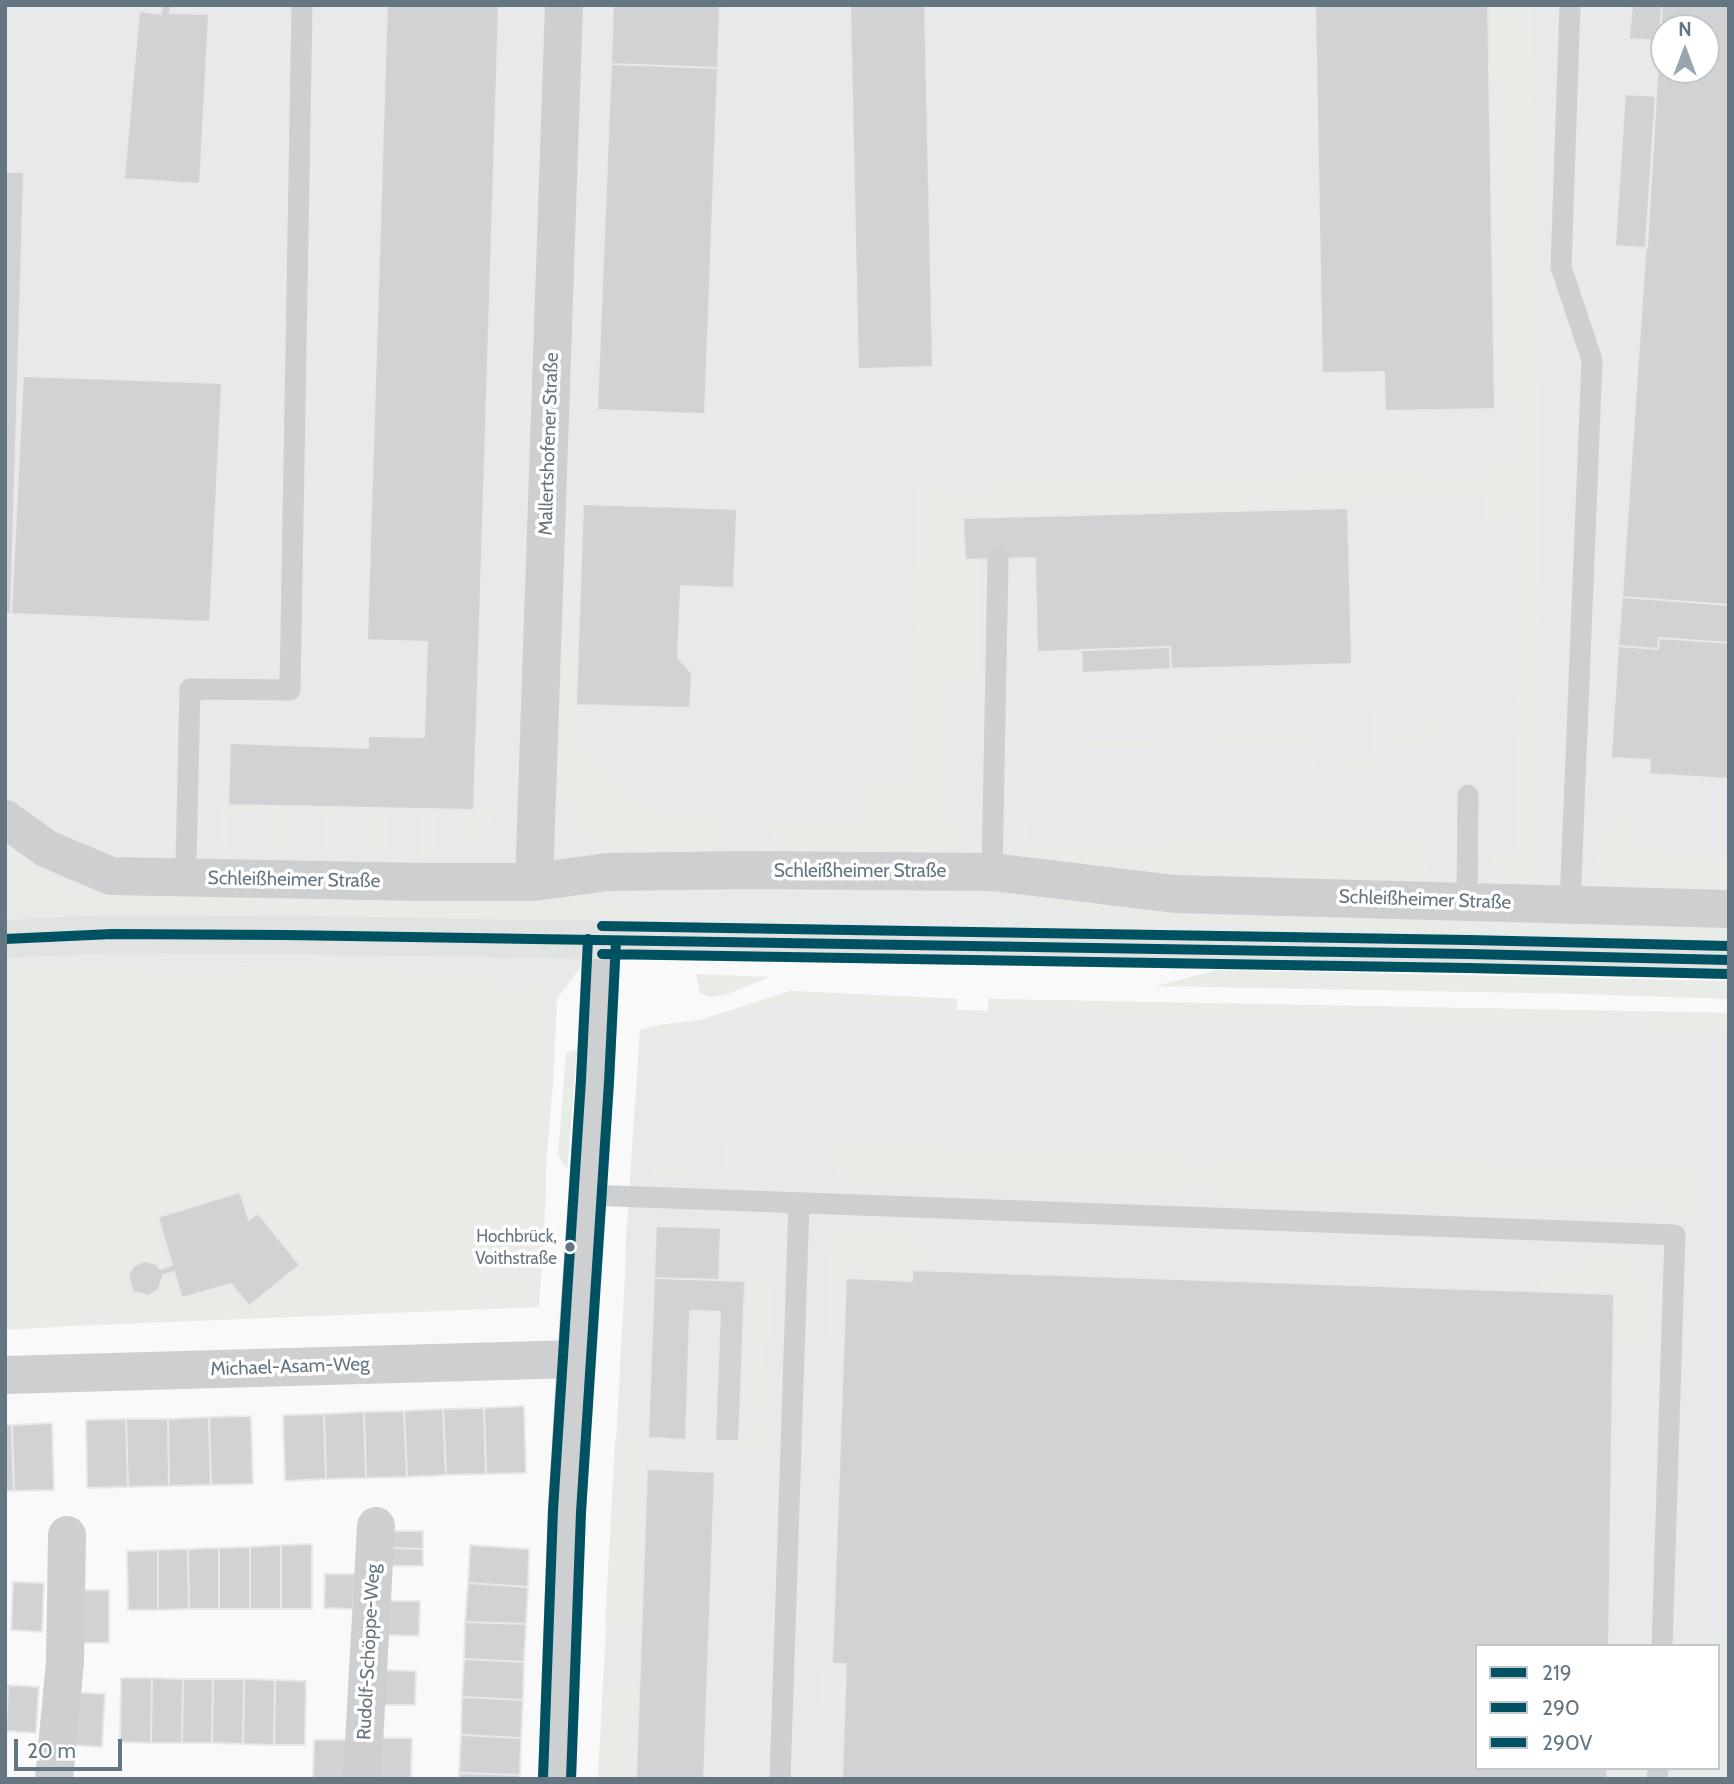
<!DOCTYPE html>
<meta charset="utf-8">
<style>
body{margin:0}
#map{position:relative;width:1734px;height:1784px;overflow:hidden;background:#f9f9f9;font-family:Cabin,sans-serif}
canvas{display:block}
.frame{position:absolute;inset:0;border:7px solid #657683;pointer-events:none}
.legend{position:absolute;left:1475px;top:1644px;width:245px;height:126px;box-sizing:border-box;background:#fff;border:2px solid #c1c8cd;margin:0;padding:9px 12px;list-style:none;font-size:21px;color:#657683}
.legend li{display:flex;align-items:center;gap:14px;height:35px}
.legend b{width:35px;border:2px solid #c1c8cd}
.north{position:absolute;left:1650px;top:14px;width:70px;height:70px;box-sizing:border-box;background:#fff;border:2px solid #c1c8cd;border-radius:50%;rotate:0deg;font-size:19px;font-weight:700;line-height:28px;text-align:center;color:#657683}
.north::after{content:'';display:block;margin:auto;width:24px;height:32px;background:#99a4ac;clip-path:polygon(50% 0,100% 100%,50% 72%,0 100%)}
.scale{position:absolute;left:14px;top:1739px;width:108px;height:32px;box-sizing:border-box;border:4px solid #657683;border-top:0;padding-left:9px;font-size:21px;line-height:24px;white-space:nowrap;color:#657683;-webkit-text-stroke:5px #fff;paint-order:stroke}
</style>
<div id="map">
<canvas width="1734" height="1784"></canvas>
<div class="frame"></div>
<ul class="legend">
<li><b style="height:9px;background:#005262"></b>219</li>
<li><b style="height:9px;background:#005262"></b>290</li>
<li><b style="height:9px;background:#005262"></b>290V</li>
</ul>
<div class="north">N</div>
<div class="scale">20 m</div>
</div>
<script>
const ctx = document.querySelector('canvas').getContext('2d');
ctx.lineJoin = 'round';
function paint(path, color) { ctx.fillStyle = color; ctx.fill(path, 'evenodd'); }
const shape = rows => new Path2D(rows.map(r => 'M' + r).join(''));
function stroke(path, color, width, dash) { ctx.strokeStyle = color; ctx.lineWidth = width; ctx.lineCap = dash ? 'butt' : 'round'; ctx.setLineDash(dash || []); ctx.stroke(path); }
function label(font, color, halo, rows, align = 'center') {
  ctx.font = font + ' Cabin,sans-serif'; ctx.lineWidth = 7; ctx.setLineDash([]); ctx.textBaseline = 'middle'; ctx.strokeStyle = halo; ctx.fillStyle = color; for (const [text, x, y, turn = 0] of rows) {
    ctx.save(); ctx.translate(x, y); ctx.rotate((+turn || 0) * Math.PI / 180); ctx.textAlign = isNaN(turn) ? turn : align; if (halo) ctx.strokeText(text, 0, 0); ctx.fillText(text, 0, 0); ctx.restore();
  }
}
paint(shape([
 [5,5,1729,5,1729,964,601,939,557,999,535,980,434,975,351,964,157,963,5,972],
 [1664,28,1706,28,1706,70,1664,70],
 [790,991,957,999,957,1010,988,1011,988,999,1729,1013,1729,1779,598,1779,625,1274,626,1239,640,1030,659,1025,701,1020],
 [1477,1646,1718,1646,1718,1768,1477,1768]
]), '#e8e9e9');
paint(shape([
 [1488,5,1533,5,1546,862,1545,872,1542,879,1537,884,1529,888,1503,884,1496,878,1493,869,1493,854,1516,854,1511,521,1484,520,1483,494,1361,496,1348,508,964,518,965,560,980,559,980,673,972,681,944,683,945,820,973,821,967,838,958,848,945,852,782,851,773,840,772,826,863,827,864,780,912,781,915,484,1290,477,1335,469,1509,466,1511,409,1495,409],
 [584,479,576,704,584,705,583,740,647,811,713,817,722,821,722,841,711,850,628,852,605,847,585,835,569,816,558,797,567,483],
 [1426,711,1435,715,1441,726,1443,762,1439,767,1434,767,1432,745,1385,746,1385,769,1344,770,1343,759,1373,758,1372,712,1383,712,1385,736,1426,735],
 [1310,713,1314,713,1315,769,1311,769,1311,743,1079,748,1079,773,1074,773,1072,718,1078,718,1079,740,1310,736],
 [219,805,498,811,488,829,465,847,465,817,436,816,435,855,420,855,421,817,388,816,387,854,365,853,366,814,336,813,334,853,323,853,324,814,288,814,287,852,272,852,273,812,230,811,229,851,218,851],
 [1422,815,1426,815,1430,819,1432,825,1432,853,1431,865,1429,872,1418,882,1086,872,1032,861,1020,853,1015,846,1015,829,1020,823,1027,822,1028,846,1421,839],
 [1634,817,1633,849,1729,855,1729,893,1621,890,1605,882,1599,874,1596,860,1601,838,1608,826,1620,818],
 [5,843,89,892,118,895,511,903,588,896,610,906,669,919,569,920,5,911],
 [1045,896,1729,925,1729,939,1217,926,1043,907],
 [157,963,351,964,434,975,536,980,557,999,553,1083,546,1167,546,1194,539,1307,71,1326,5,1330,5,972],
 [1217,970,1729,981,1729,999,1582,994,1156,986],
 [696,974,770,977,725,995,709,997,700,993],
 [790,991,957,999,957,1010,988,1011,988,999,1729,1013,1729,1031,993,1009,992,1012,951,1012,951,1006,791,1001,659,1033,659,1025,701,1020],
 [577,1050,567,1170,558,1155,566,1053],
 [725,1141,736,1141,735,1180,652,1178,652,1168,724,1170],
 [828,1144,1699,1170,1698,1215,840,1184],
 [830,1233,937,1235,934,1271,913,1270,912,1281,846,1279,840,1427,823,1426],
 [1592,1254,1624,1255,1639,1265,1646,1283,1647,1344,1613,1342,1614,1294,1541,1291,1542,1269,1582,1270],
 [745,1281,774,1282,772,1336,766,1337,764,1369,771,1370,770,1403,762,1403,761,1416,770,1417,769,1454,750,1451,739,1441],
 [615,1441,648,1442,642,1629,605,1627],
 [832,1653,832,1664,846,1664,844,1722,832,1718,820,1703,820,1679,823,1661],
 [603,1683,640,1685,636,1779,598,1779],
 [842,1755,842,1774,822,1776,821,1779,816,1779,816,1773,827,1758]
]), '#e8ebe6');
const building = shape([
 [162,5,171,5,170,13,209,14,200,184,124,179,139,11,161,14,162,5],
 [387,5,499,5,474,810,228,805,230,743,368,748,368,736,424,737,427,642,367,640,387,5],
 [613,5,720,5,718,68,611,64,613,5],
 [850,5,925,5,933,367,858,369,850,5],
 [1315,5,1488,5,1495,409,1385,411,1384,372,1322,373,1315,5],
 [1632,5,1662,5,1660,41,1629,39,1632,5],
 [1662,5,1729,5,1729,605,1622,597,1662,5],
 [1664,28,1706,28,1706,70,1664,70,1664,28],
 [611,64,718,68,705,414,597,410,611,64],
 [1625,94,1656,96,1647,248,1615,246,1625,94],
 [5,172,24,172,11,614,5,614,5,172],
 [23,376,222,383,210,622,11,614,23,376],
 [583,504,737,509,734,588,681,586,678,658,692,673,690,708,576,705,583,504],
 [1348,508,1352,664,1171,669,1170,647,1037,652,1035,558,965,560,963,518,1348,508],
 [1622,597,1729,605,1729,643,1659,638,1658,649,1618,646,1622,597],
 [1659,638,1729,643,1729,779,1649,774,1650,760,1611,758,1618,646,1658,649,1659,638],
 [1170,647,1171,669,1082,673,1081,650,1170,647],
 [240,1192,249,1220,258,1213,300,1265,249,1306,231,1284,182,1298,174,1272,163,1275,159,1289,149,1296,133,1292,128,1276,133,1266,144,1261,156,1264,160,1269,172,1265,158,1217,240,1192],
 [656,1226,721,1228,719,1280,654,1278,656,1226],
 [912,1270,1614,1294,1609,1646,1477,1646,1477,1768,1607,1768,1607,1779,842,1779,846,1664,832,1664,846,1278,912,1281,912,1270],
 [654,1278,745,1281,739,1441,715,1441,720,1312,690,1311,686,1440,648,1438,654,1278],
 [524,1406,526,1473,486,1474,484,1408,524,1406],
 [484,1408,486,1474,446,1475,443,1409,484,1408],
 [443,1409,446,1475,407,1477,404,1411,443,1409],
 [404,1411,407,1477,366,1478,364,1412,404,1411],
 [364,1412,366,1478,326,1479,324,1414,364,1412],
 [324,1414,326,1479,285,1481,283,1415,324,1414],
 [251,1416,253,1484,211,1485,209,1417,251,1416],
 [209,1417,211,1485,169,1486,168,1419,209,1417],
 [126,1419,168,1419,169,1486,128,1487,126,1419],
 [126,1419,128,1487,87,1488,86,1420,126,1419],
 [52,1423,54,1490,14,1491,12,1425,52,1423],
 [5,1425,12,1425,14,1491,5,1491,5,1425],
 [647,1469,715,1472,704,1779,636,1779,647,1469],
 [390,1531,423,1531,423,1549,390,1548,390,1531],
 [312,1544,312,1609,281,1609,281,1545,312,1544],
 [281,1545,281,1609,250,1609,250,1547,281,1545],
 [470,1545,529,1549,528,1587,468,1583,470,1545],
 [250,1547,250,1609,219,1609,219,1548,250,1547],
 [219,1548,219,1609,189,1609,188,1549,219,1548],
 [390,1548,423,1549,423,1566,390,1566,390,1548],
 [188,1549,189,1609,158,1610,158,1550,188,1549],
 [158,1550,158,1610,128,1610,127,1551,158,1550],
 [325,1574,355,1574,353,1609,324,1608,325,1574],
 [13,1582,44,1583,42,1632,11,1630,13,1582],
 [468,1583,528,1587,526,1624,465,1622,468,1583],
 [80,1590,109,1590,109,1643,79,1643,80,1590],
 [387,1601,420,1601,419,1636,387,1635,387,1601],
 [465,1622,526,1624,524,1662,464,1659,465,1622],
 [464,1659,524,1662,523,1700,462,1697,464,1659],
 [383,1670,416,1671,415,1705,382,1705,383,1670],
 [121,1678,152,1678,151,1743,120,1742,121,1678],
 [152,1678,183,1679,182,1743,151,1743,152,1678],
 [183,1679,213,1679,212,1743,182,1743,183,1679],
 [213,1679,244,1679,243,1744,212,1743,213,1679],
 [244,1679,275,1680,274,1745,243,1744,244,1679],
 [275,1680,306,1681,305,1745,274,1745,275,1680],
 [8,1685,39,1687,36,1733,6,1731,8,1685],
 [72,1692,105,1694,102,1747,69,1745,72,1692],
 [462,1697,523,1700,521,1738,461,1735,462,1697],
 [461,1735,521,1738,520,1775,459,1773,461,1735],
 [379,1738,412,1738,411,1779,378,1779,379,1738],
 [314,1740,347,1740,346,1779,313,1779,314,1740],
 [459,1773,520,1775,520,1779,459,1779,459,1773]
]);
paint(building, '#d0d2d3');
stroke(building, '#e8e8e8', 2);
stroke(shape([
 [992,872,998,559],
 [183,879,186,862,190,689,290,690,302,5],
 [1467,901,1468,795],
 [1570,905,1592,360,1561,267,1570,5],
 [587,1195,1675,1235,1662,1646],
 [780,1779,799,1204],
 [1657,1779,1658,1768]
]), '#cecfd0', 21);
stroke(shape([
 [5,819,47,849,111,876,425,882,534,882,607,872,750,870,992,872,1175,894,1729,909],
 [534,882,564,5],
 [5,1375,576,1359],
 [54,1779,65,1662,67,1535],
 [362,1779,376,1526],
 [557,1779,567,1511,576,1359,595,1081,602,940]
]), '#cecfd0', 38);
stroke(shape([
 [5,939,112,934,285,935,1468,954,1729,960]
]), '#e1e2e2', 38);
stroke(shape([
 [5,939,112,934,285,935,1468,954,1729,960]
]), '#005262', 10);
stroke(shape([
 [602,954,1468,968,1729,974],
 [571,1779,581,1512,609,1082,616,941]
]), '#005262', 10);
stroke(shape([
 [602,926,1468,940,1729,946],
 [543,1778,553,1510,581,1080,588,939]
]), '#005262', 10);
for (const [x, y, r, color] of [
 [570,1247,6,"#657683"]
]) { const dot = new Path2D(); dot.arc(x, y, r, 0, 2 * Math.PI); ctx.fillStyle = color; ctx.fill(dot); stroke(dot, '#fff', 2.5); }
label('17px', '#657683', '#fff', [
 ["Hochbrück,",557,1237],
 ["Voithstraße",557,1259]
], 'right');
label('19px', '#657683', '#fff', [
 ["Mallertshofener Straße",549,444,-88],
 ["Schleißheimer Straße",860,871],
 ["Schleißheimer Straße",294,880,1],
 ["Schleißheimer Straße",1425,900,2],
 ["Michael-Asam-Weg",290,1367,-2],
 ["Rudolf-Schöppe-Weg",369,1652,-87]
]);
</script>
